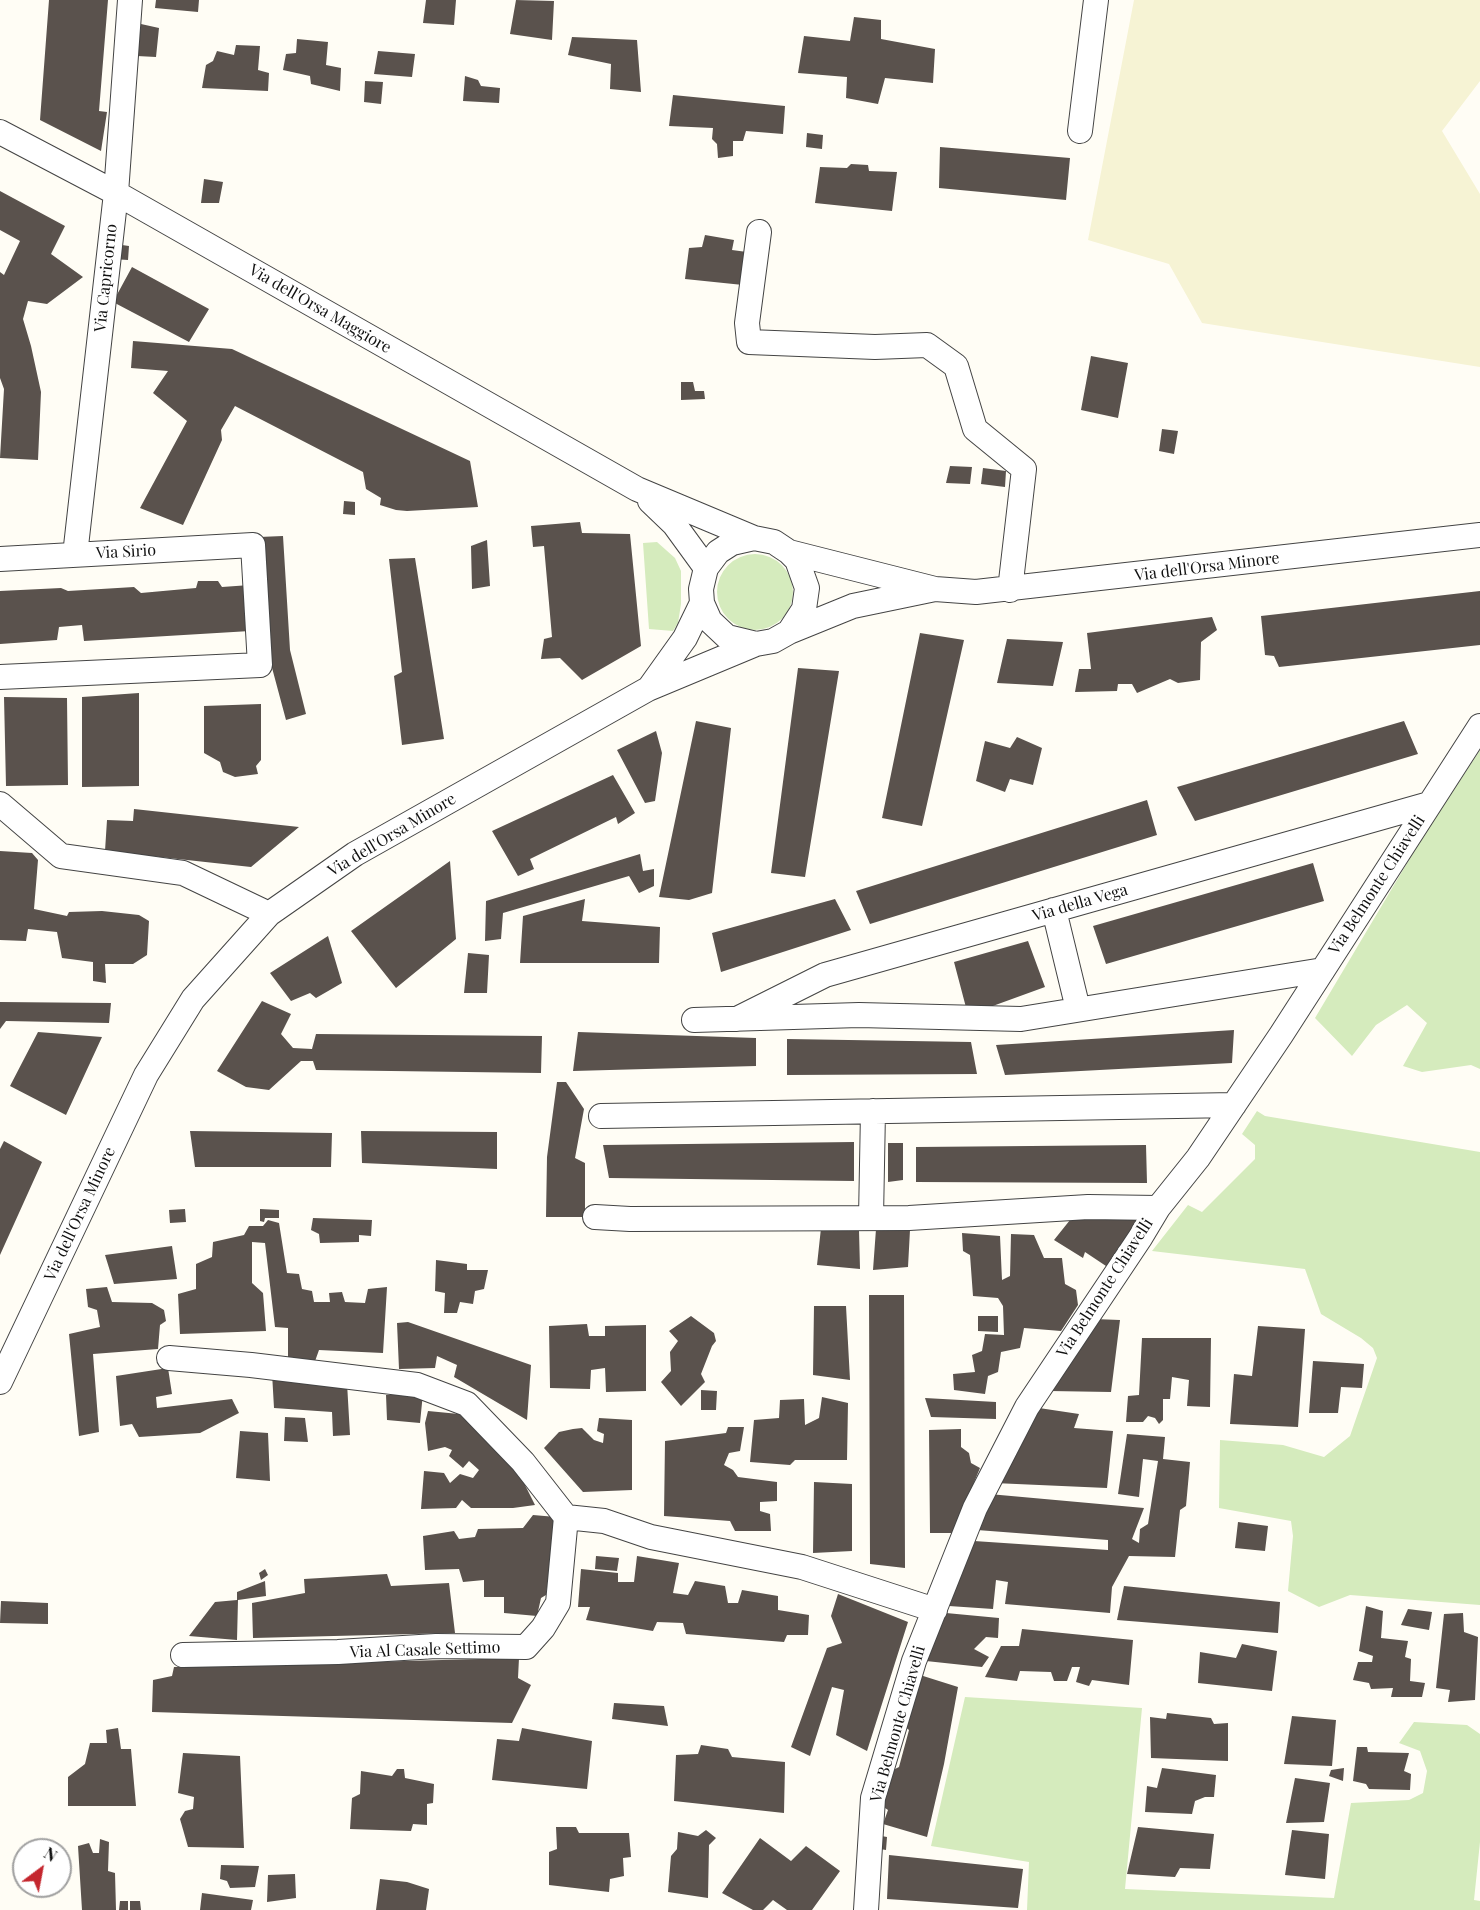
<!DOCTYPE html>
<style>
body{margin:0}
#map{position:relative;width:1480px;height:1910px;overflow:hidden;background:#fffdf5;font-family:"Playfair Display",serif}
canvas{display:block}
.north{position:absolute;left:12px;top:1838px;width:60px;height:60px;box-sizing:border-box;background:#fff;border:2px solid #a0a0a0;border-radius:50%;rotate:32deg;font-size:16px;font-weight:700;line-height:24px;text-align:center;color:#111}
.north::after{content:'';display:block;margin:auto;width:21px;height:27px;background:#c4262e;clip-path:polygon(50% 0,100% 100%,50% 72%,0 100%)}
</style>
<div id="map">
<canvas width="1480" height="1910"></canvas>
<div class="north">N</div>
</div>
<script>
const ctx = document.querySelector('canvas').getContext('2d');
ctx.lineJoin = 'round';
function paint(path, color) { ctx.fillStyle = color; ctx.fill(path, 'evenodd'); }
const shape = rows => new Path2D(rows.map(r => 'M' + r).join(''));
function stroke(path, color, width, dash) { ctx.strokeStyle = color; ctx.lineWidth = width; ctx.lineCap = dash ? 'butt' : 'round'; ctx.setLineDash(dash || []); ctx.stroke(path); }
function label(font, color, halo, rows, align = 'center') {
  ctx.font = font + ' "Playfair Display",serif'; ctx.lineWidth = 6; ctx.setLineDash([]); ctx.textBaseline = 'middle'; ctx.strokeStyle = halo; ctx.fillStyle = color; for (const [text, x, y, turn = 0] of rows) {
    ctx.save(); ctx.translate(x, y); ctx.rotate((+turn || 0) * Math.PI / 180); ctx.textAlign = isNaN(turn) ? turn : align; if (halo) ctx.strokeText(text, 0, 0); ctx.fillText(text, 0, 0); ctx.restore();
  }
}
paint(shape([
 [1134,0,1480,0,1480,81,1442,131,1480,194,1480,367,1202,323,1169,264,1088,240]
]), '#f6f3d4');
paint(shape([
 [657,542,675,558,681,571,681,604,678,623,673,631,649,629,643,543],
 '717 592a38 38 0 1 1 76 0a38 38 0 1 1-76 0Z',
 [1480,750,1480,1069,1471,1065,1422,1072,1403,1066,1427,1023,1407,1005,1376,1025,1352,1056,1315,1018,1422,838],
 [1257,1111,1265,1116,1480,1152,1480,1605,1350,1595,1319,1607,1288,1591,1293,1536,1291,1521,1219,1508,1220,1440,1283,1445,1324,1457,1350,1436,1377,1358,1373,1348,1361,1338,1321,1314,1305,1269,1152,1251,1188,1205,1202,1212,1255,1159,1255,1145,1242,1134],
 [965,1697,1142,1708,1125,1889,1334,1898,1351,1803,1409,1800,1423,1793,1427,1771,1420,1751,1399,1743,1414,1722,1467,1725,1480,1734,1480,1842,1474,1900,1480,1901,1480,1910,1027,1910,1029,1862,931,1846]
]), '#d5ebbd');
paint(shape([
 [49,0,108,0,99,111,107,112,101,151,40,120],
 [156,0,199,0,198,12,155,8],
 [426,0,456,0,454,25,423,23],
 [516,0,554,1,552,40,510,34],
 [854,17,881,20,881,39,935,49,933,83,885,78,878,104,846,98,847,77,798,73,804,36,850,41],
 [141,24,159,28,156,57,137,56],
 [572,37,637,40,641,92,610,89,611,64,568,55],
 [297,39,328,42,326,65,341,68,340,91,311,84,310,76,283,70,286,54,296,53],
 [236,45,260,46,258,70,269,73,268,91,202,88,206,65,213,61,217,51,234,55],
 [378,51,415,54,412,77,374,74],
 [465,76,478,80,481,86,500,88,499,103,463,101],
 [365,81,383,82,381,104,364,102],
 [673,95,785,106,783,134,746,131,743,141,733,141,733,156,718,158,717,144,712,139,713,128,669,126],
 [807,133,823,135,822,149,806,147],
 [940,147,1070,158,1066,200,939,188],
 [851,164,868,165,869,171,897,172,892,211,815,203,820,167,847,168],
 [204,179,223,182,219,203,201,203],
 [0,191,65,226,51,254,83,277,47,304,28,301,23,319,31,346,41,392,38,460,0,458,4,389,0,378,0,272,4,275,20,241,0,230],
 [705,235,734,240,732,250,747,252,743,285,685,279,689,248,702,247],
 [115,244,129,246,128,260,113,259],
 [132,267,209,309,189,342,113,302],
 [133,341,232,349,470,461,478,507,407,511,396,510,380,505,381,498,366,489,363,472,235,406,221,430,222,440,183,525,140,508,187,421,153,393,168,371,131,368],
 [1091,356,1128,363,1118,418,1081,410],
 [681,382,693,382,695,391,704,391,705,399,681,400],
 [1162,429,1178,431,1174,454,1159,451],
 [950,466,972,467,970,484,946,483],
 [983,468,1006,471,1005,487,981,484],
 [344,501,355,502,355,515,343,514],
 [580,522,582,533,630,534,641,646,582,680,560,658,541,659,544,639,552,637,544,546,533,547,531,526],
 [283,536,290,650,306,714,286,720,271,664,259,537],
 [487,540,490,586,472,589,471,546],
 [415,558,444,739,402,745,394,676,402,672,389,559],
 [198,581,218,581,222,587,250,585,250,631,84,641,82,625,59,627,57,640,0,644,0,591,61,588,68,591,134,587,141,593,196,588],
 [1480,591,1480,645,1279,667,1274,656,1265,655,1261,616],
 [1212,617,1217,630,1201,642,1200,680,1178,683,1170,679,1137,693,1132,684,1118,684,1117,691,1075,692,1079,669,1091,669,1087,633],
 [920,633,964,640,922,826,882,818],
 [1007,639,1063,642,1053,686,997,683],
 [798,668,839,671,805,877,771,873],
 [139,693,139,786,82,787,82,697],
 [4,697,67,698,68,785,6,786],
 [261,704,261,760,256,766,258,774,235,777,223,772,220,762,204,753,204,706],
 [696,721,731,728,712,893,689,900,659,897],
 [1404,721,1418,754,1195,821,1177,787],
 [656,731,662,753,655,801,645,803,617,750],
 [1017,737,1042,748,1033,785,1010,779,1005,792,976,781,985,741,1010,748],
 [613,775,635,813,618,824,616,817,530,859,534,869,518,876,492,831],
 [1147,800,1157,835,870,924,856,891],
 [134,809,299,827,251,867,105,851,107,820,133,821],
 [0,851,32,853,38,860,34,909,67,916,69,912,102,911,139,915,149,921,147,955,133,964,105,964,106,983,93,981,93,962,62,958,57,932,28,929,26,941,0,940],
 [640,854,643,871,654,869,654,886,639,893,629,876,503,913,501,939,485,941,486,901],
 [450,861,456,939,396,988,351,931],
 [1313,863,1324,901,1106,964,1093,926],
 [585,899,582,921,660,927,659,963,520,963,523,916],
 [835,899,851,930,721,972,712,933],
 [328,936,342,983,316,998,310,993,291,1001,270,973],
 [1028,941,1045,987,968,1015,954,962],
 [468,953,489,955,487,993,464,993],
 [262,1001,291,1014,281,1034,293,1048,312,1049,316,1034,542,1036,541,1073,316,1070,313,1061,301,1061,269,1090,246,1087,217,1071],
 [0,1002,111,1003,109,1023,6,1021,0,1029],
 [1234,1030,1232,1063,1005,1075,996,1045],
 [38,1032,102,1037,66,1115,10,1086],
 [578,1032,756,1038,756,1066,573,1071],
 [787,1039,971,1042,977,1074,787,1075],
 [557,1082,566,1082,584,1109,575,1158,585,1163,585,1217,546,1217,547,1157],
 [190,1131,332,1133,331,1167,195,1167],
 [361,1131,497,1132,497,1169,362,1163],
 [4,1141,42,1162,0,1255,0,1149],
 [854,1142,854,1181,609,1178,603,1145],
 [888,1143,903,1143,903,1180,888,1182],
 [1146,1145,1147,1183,916,1182,916,1147],
 [185,1209,186,1222,170,1223,169,1210],
 [260,1209,279,1210,279,1218,265,1218,264,1222,260,1221],
 [1074,1215,1137,1219,1109,1268,1085,1252,1083,1258,1054,1240],
 [313,1218,372,1220,371,1236,359,1235,359,1242,320,1243,319,1234,311,1230],
 [268,1220,279,1223,287,1273,299,1274,302,1289,312,1291,314,1302,330,1302,329,1293,342,1292,345,1302,365,1303,368,1289,387,1287,383,1353,319,1350,314,1364,288,1361,288,1328,275,1327,265,1243,252,1242,252,1283,263,1293,266,1331,180,1334,178,1294,196,1289,196,1264,212,1257,213,1242,244,1235,249,1226,263,1226],
 [821,1228,859,1230,860,1269,817,1265],
 [876,1229,910,1230,908,1267,873,1270],
 [962,1233,1000,1236,1002,1280,1010,1276,1011,1234,1034,1235,1044,1258,1062,1258,1065,1284,1076,1290,1078,1305,1061,1331,1024,1328,1020,1348,1001,1352,998,1372,988,1376,985,1394,954,1390,953,1374,975,1372,972,1355,982,1351,985,1334,1004,1335,1003,1306,998,1298,973,1296,970,1255,963,1251],
 [172,1246,177,1279,114,1284,105,1255],
 [436,1260,467,1264,467,1270,488,1270,484,1289,475,1291,473,1304,460,1302,457,1313,444,1313,445,1293,435,1291],
 [107,1287,112,1302,152,1303,164,1310,166,1321,160,1325,158,1349,93,1354,99,1432,79,1436,69,1334,100,1327,97,1310,88,1307,86,1289],
 [869,1295,904,1295,905,1568,870,1564],
 [814,1306,846,1306,850,1380,813,1375],
 [691,1316,714,1333,716,1341,712,1346,701,1374,705,1382,681,1406,661,1382,671,1371,670,1352,678,1341,669,1331],
 [978,1316,998,1316,998,1332,978,1331],
 [1094,1319,1120,1320,1111,1392,1050,1391],
 [408,1322,531,1365,527,1420,454,1377,457,1365,437,1356,435,1368,399,1369,397,1323],
 [587,1324,589,1336,605,1336,605,1326,646,1325,646,1391,606,1392,605,1368,591,1370,590,1389,550,1388,549,1326],
 [1258,1326,1305,1329,1298,1427,1230,1424,1234,1374,1252,1376],
 [1142,1338,1211,1338,1210,1407,1187,1406,1189,1380,1172,1377,1170,1399,1163,1399,1163,1420,1159,1424,1155,1418,1148,1416,1143,1422,1126,1422,1128,1396,1139,1395],
 [1313,1361,1364,1364,1362,1388,1341,1387,1338,1413,1309,1413],
 [168,1368,172,1394,156,1397,157,1408,232,1399,239,1413,200,1433,139,1437,132,1424,120,1426,116,1376],
 [272,1373,347,1383,350,1435,333,1436,332,1412,274,1408],
 [701,1390,717,1391,716,1410,701,1410],
 [423,1393,420,1423,387,1420,386,1395,404,1395],
 [822,1397,848,1403,847,1460,795,1460,790,1465,750,1462,754,1420,779,1418,780,1400,804,1399,805,1425,819,1418],
 [925,1398,996,1402,996,1419,931,1417],
 [1039,1408,1079,1414,1074,1428,1113,1431,1107,1488,994,1483],
 [428,1411,459,1414,491,1441,517,1469,535,1505,513,1508,471,1508,462,1500,456,1508,421,1509,424,1471,444,1473,450,1483,460,1474,473,1478,479,1470,469,1461,463,1468,449,1456,452,1450,445,1447,428,1451,425,1423],
 [285,1417,305,1418,308,1442,284,1441],
 [599,1418,632,1420,632,1490,583,1492,544,1448,559,1432,573,1429,582,1428,594,1440,603,1443,604,1434,597,1431],
 [728,1427,744,1427,740,1451,729,1453,724,1465,733,1470,738,1477,777,1482,777,1501,760,1502,760,1511,770,1514,771,1531,735,1531,730,1521,664,1516,665,1441,726,1433],
 [961,1429,961,1447,969,1453,971,1463,980,1468,953,1533,930,1533,929,1430],
 [240,1431,268,1433,270,1481,236,1478],
 [1127,1434,1165,1437,1163,1459,1190,1462,1186,1506,1180,1510,1175,1557,1129,1556,1112,1587,1110,1613,1005,1604,1008,1582,996,1580,993,1609,949,1606,974,1541,1108,1550,1108,1540,977,1530,989,1494,1144,1508,1132,1539,1139,1543,1140,1529,1148,1524,1158,1461,1143,1459,1139,1497,1118,1494],
 [814,1482,852,1484,852,1551,813,1553],
 [533,1515,556,1517,546,1595,541,1598,537,1616,504,1613,504,1597,484,1597,484,1580,463,1582,459,1569,425,1570,423,1536,454,1531,459,1539,475,1537,478,1529,523,1528],
 [1238,1522,1268,1526,1265,1551,1235,1548],
 [596,1556,619,1558,617,1571,595,1569],
 [637,1556,679,1563,673,1593,688,1595,695,1581,725,1586,728,1603,738,1603,742,1590,778,1596,778,1610,809,1615,808,1635,787,1635,784,1642,686,1634,683,1623,657,1622,653,1631,586,1620,590,1607,578,1607,581,1569,618,1573,618,1582,634,1582],
 [265,1569,268,1575,261,1580,259,1573],
 [387,1574,391,1586,449,1583,455,1633,253,1638,252,1603,305,1593,304,1579],
 [265,1581,266,1596,238,1600,237,1640,189,1636,215,1602,237,1600,237,1592],
 [1124,1586,1280,1602,1278,1633,1117,1620],
 [838,1594,908,1622,867,1751,836,1735,844,1690,832,1687,810,1756,791,1747,827,1648,842,1643,831,1616],
 [1,1601,48,1603,48,1624,0,1623],
 [1366,1606,1383,1611,1381,1638,1408,1641,1405,1657,1411,1659,1410,1681,1425,1683,1422,1697,1391,1697,1393,1688,1371,1689,1369,1683,1353,1680,1358,1662,1372,1662,1373,1656,1359,1651],
 [1408,1609,1432,1612,1429,1630,1401,1625],
 [946,1613,999,1618,998,1638,986,1637,974,1649,989,1657,982,1667,926,1661],
 [1463,1613,1464,1632,1478,1637,1475,1700,1448,1702,1450,1690,1436,1688,1444,1614],
 [1022,1629,1133,1640,1129,1685,1092,1680,1089,1686,1076,1682,1080,1667,1072,1667,1067,1681,1054,1681,1051,1672,1020,1671,1017,1681,985,1677,1001,1646,1019,1646],
 [1242,1644,1277,1651,1272,1691,1198,1683,1200,1652,1236,1658],
 [519,1658,518,1678,531,1685,512,1723,152,1712,153,1680,172,1676,174,1667],
 [920,1675,958,1687,944,1764,927,1837,883,1824,888,1810,882,1806,891,1771,899,1767,909,1730,904,1726],
 [614,1703,664,1706,668,1726,612,1719],
 [1167,1713,1211,1718,1214,1724,1228,1723,1228,1761,1151,1758,1150,1717,1166,1719],
 [1292,1716,1336,1720,1332,1766,1284,1764],
 [118,1728,121,1749,131,1749,136,1806,68,1806,68,1777,85,1764,90,1743,107,1743,106,1730],
 [522,1728,592,1741,587,1789,492,1780,497,1739,519,1741],
 [701,1745,728,1749,732,1757,785,1762,784,1813,674,1801,676,1755,698,1754],
 [1357,1747,1367,1747,1368,1752,1409,1753,1404,1771,1411,1774,1410,1790,1369,1789,1366,1784,1353,1781],
 [183,1753,240,1756,244,1848,188,1847,180,1819,185,1811,193,1809,194,1797,178,1793],
 [1162,1768,1216,1775,1214,1797,1205,1797,1195,1801,1192,1814,1145,1812,1147,1786,1157,1788],
 [1344,1768,1343,1781,1329,1776,1331,1770],
 [397,1769,404,1769,405,1778,434,1784,433,1803,427,1804,427,1825,413,1824,411,1831,350,1829,352,1798,360,1794,361,1771,392,1776],
 [1295,1778,1330,1783,1324,1822,1286,1823],
 [556,1827,576,1827,579,1833,629,1833,631,1857,623,1858,624,1876,610,1879,609,1892,549,1885,549,1852,557,1849],
 [1138,1827,1214,1834,1210,1869,1180,1868,1175,1877,1127,1874],
 [706,1830,716,1838,709,1845,708,1898,668,1892,671,1856,677,1849,678,1832,698,1836],
 [1292,1830,1329,1834,1325,1879,1285,1875],
 [876,1835,887,1837,886,1850,874,1848],
 [760,1838,791,1861,806,1846,840,1871,812,1910,787,1910,773,1900,763,1910,753,1910,722,1893],
 [100,1839,109,1842,108,1871,115,1873,116,1910,82,1910,78,1846,89,1843,93,1853,99,1853],
 [889,1855,1023,1869,1018,1908,887,1899],
 [221,1865,259,1866,255,1887,230,1888,227,1881,220,1879],
 [295,1874,296,1898,267,1902,268,1875],
 [380,1879,407,1882,429,1889,426,1910,376,1910],
 [202,1893,253,1900,251,1910,200,1910],
 [120,1901,128,1901,128,1910,119,1910],
 [130,1901,140,1901,141,1910,130,1910]
]), '#5a524d');
const minor = shape([
 [1080,131,1096,0],
 [0,132,116,193,637,489,754,538,774,542,789,552,797,560,807,588,804,609,789,632],
 [759,232,747,323,749,342,875,347,927,345,956,366,975,429,1024,469,1010,590],
 [650,501,674,524,706,568],
 [754,538,732,543,718,552,706,568,701,589,702,603,710,621,727,637,756,644],
 [789,552,935,589,976,592,1480,535],
 [75,555,116,193,130,0],
 [0,559,253,545,260,665,0,677],
 [650,687,685,638,702,603],
 [0,804,61,856,183,873,269,914],
 [1054,910,1078,1009],
 [737,1019,825,975,1429,804],
 [694,1020,859,1015,1021,1019,1323,970],
 [601,1116,1234,1105],
 [595,1217,630,1219,909,1218,1088,1207,1158,1208],
 [871,1218,873,1111],
 [169,1358,251,1365,417,1385,467,1404,523,1462,566,1517,558,1603,543,1628,526,1647,436,1646,338,1652,183,1655],
 [0,1382,146,1075,193,999,269,914,355,854,648,689,756,644,773,641,789,632,853,606,935,589],
 [566,1517,604,1521,651,1537,802,1567,935,1610],
 [866,1910,873,1798,914,1661,975,1508,1027,1407,1140,1238,1158,1208,1198,1158,1281,1035,1480,726]
]);
stroke(minor, '#444', 26);
stroke(minor, '#fff', 24);
label('16px', '#111', '#fff', [
 ["Via Capricorno",106,278,-84],
 ["Via dell'Orsa Maggiore",320,309,30],
 ["Via Sirio",126,552,-3],
 ["Via dell'Orsa Minore",1207,567,-7],
 ["Via dell'Orsa Minore",392,835,-31],
 ["Via Belmonte Chiavelli",1377,885,-57],
 ["Via della Vega",1080,903,-16],
 ["Via dell'Orsa Minore",80,1214,-65],
 ["Via Belmonte Chiavelli",1105,1288,-57],
 ["Via Al Casale Settimo",425,1650,-2],
 ["Via Belmonte Chiavelli",898,1724,-74]
]);
</script>
